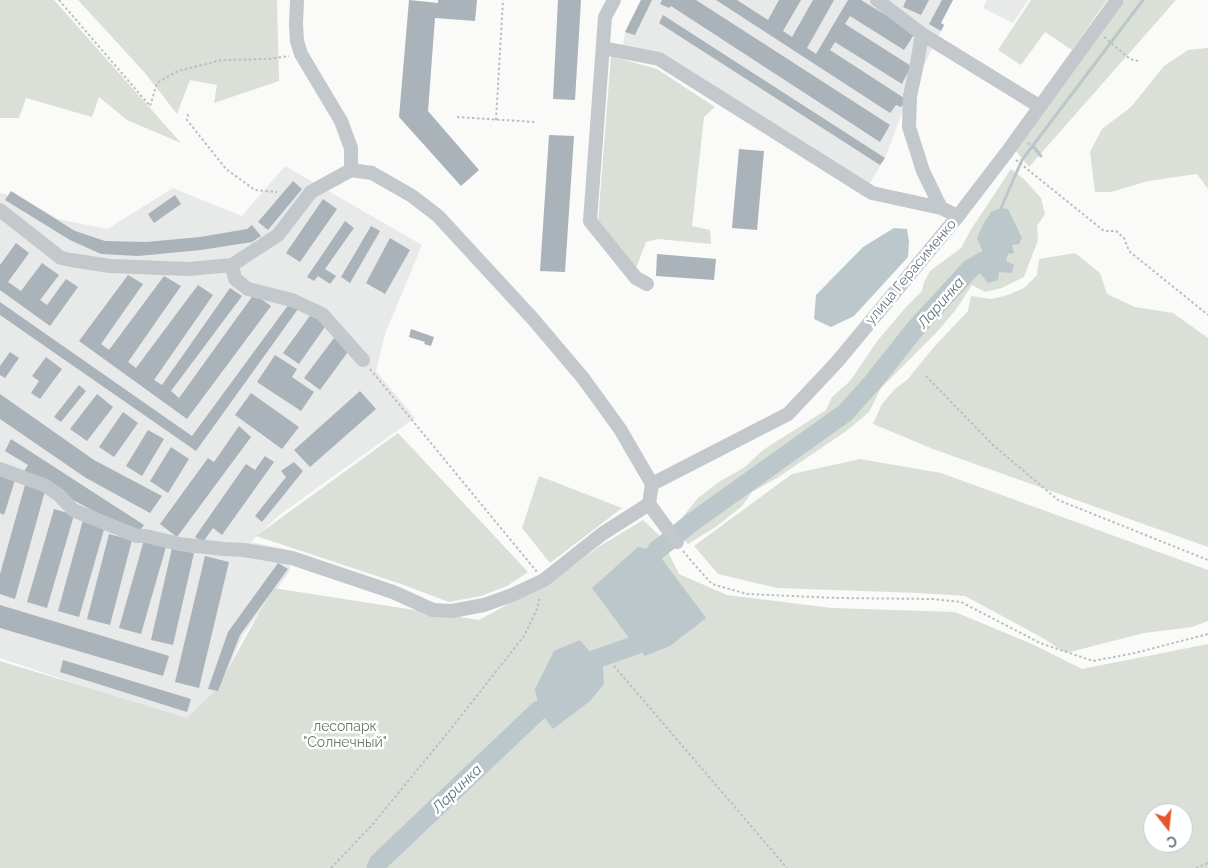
<!DOCTYPE html>
<meta charset="utf-8">
<style>
body{margin:0}
#map{position:relative;width:1208px;height:868px;overflow:hidden;background:#fafaf8;font-family:Raleway,sans-serif}
canvas{display:block}
.north{position:absolute;left:1143px;top:803px;width:50px;height:50px;box-sizing:border-box;background:#fff;border:1px solid #c1c8cd;border-radius:50%;rotate:164deg;font-size:14px;font-weight:700;line-height:20px;text-align:center;color:#657683}
.north::after{content:'';display:block;margin:auto;width:18px;height:22px;background:#e4572e;clip-path:polygon(50% 0,100% 100%,50% 72%,0 100%)}
</style>
<div id="map">
<canvas width="1208" height="868"></canvas>
<div class="north">С</div>
</div>
<script>
const ctx = document.querySelector('canvas').getContext('2d');
ctx.lineJoin = 'round';
function paint(path, color) { ctx.fillStyle = color; ctx.fill(path, 'evenodd'); }
const shape = rows => new Path2D(rows.map(r => 'M' + r).join(''));
function stroke(path, color, width, dash) { ctx.strokeStyle = color; ctx.lineWidth = width; ctx.lineCap = dash ? 'butt' : 'round'; ctx.setLineDash(dash || []); ctx.stroke(path); }
function label(font, color, halo, rows, align = 'center') {
  ctx.font = font + ' Raleway,sans-serif'; ctx.lineWidth = 5; ctx.setLineDash([]); ctx.textBaseline = 'middle'; ctx.strokeStyle = halo; ctx.fillStyle = color; for (const [text, x, y, turn = 0] of rows) {
    ctx.save(); ctx.translate(x, y); ctx.rotate((+turn || 0) * Math.PI / 180); ctx.textAlign = isNaN(turn) ? turn : align; if (halo) ctx.strokeText(text, 0, 0); ctx.fillText(text, 0, 0); ctx.restore();
  }
}
paint(shape([
 [641,0,953,0,941,23,944,25,907,100,885,158,868,186,623,45,625,32],
 [987,0,1028,0,1013,23,983,8],
 [285,166,422,245,385,334,376,371,415,418,278,516,251,542,290,550,290,571,243,635,220,689,188,722,0,658,0,193,24,199,58,219,107,229,173,188,242,216]
]), '#e8e9e9');
paint(shape([
 [0,0,54,0,181,143,127,120,99,97,92,117,26,98,19,118,0,118],
 [78,0,277,0,279,81,214,103,217,85,190,80,177,114,145,73],
 [1031,0,1107,0,1072,50,1045,32,1021,65,998,50],
 [1125,0,1176,0,1029,167,1016,151],
 [1208,48,1208,189,1197,174,1148,181,1111,192,1095,192,1090,152,1102,129,1131,107,1164,66,1188,50],
 [611,56,657,69,715,107,704,117,692,226,710,230,711,244,658,239,646,242,636,268,598,222],
 [1011,169,1025,180,1041,198,1045,214,1037,226,1038,240,1024,277,1002,288,985,292,972,285,957,308,937,332,881,388,869,412,845,432,777,478,752,492,742,506,717,526,688,544,682,538,677,531,677,524,698,498,719,482,745,467,763,450,826,410,832,397,850,381,878,340,906,307,922,291,924,282,930,271,961,248,970,231],
 [1075,253,1100,273,1107,294,1135,307,1173,313,1208,338,1208,547,933,449,873,424,882,404,895,389,908,379,933,348,968,311,971,296,991,299,1008,295,1024,288,1037,275,1039,259],
 [398,433,528,572,507,586,481,596,449,602,404,585,256,536],
 [860,459,941,473,1208,570,1208,621,1192,627,1144,633,1066,653,1041,637,965,596,919,593,777,588,718,574,694,546,792,474],
 [539,476,622,508,550,563,522,528],
 [643,520,660,536,679,574,727,595,832,608,955,612,1032,644,1082,669,1208,644,1208,868,0,868,0,661,187,718,217,689,273,588,479,620,561,575,600,546],
 [580,640,603,667,553,729],
 [1153,813,1183,813,1183,843,1153,843]
]), '#dadfd7');
paint(shape([
 [1001,208,1008,209,1022,238,1019,244,1012,245,1014,253,1008,254,1006,261,1014,265,1012,273,999,272,998,280,988,283,981,274,971,268,977,254,983,252,977,238,984,223,991,212],
 [894,228,907,229,909,241,908,257,854,316,831,327,814,319,816,295,863,247],
 [638,547,656,551,706,618,670,646,645,656,626,634,592,588],
 [580,640,603,667,604,684,590,701,553,729,539,710,535,689,554,651]
]), '#bbc7cb');
stroke(shape([
 [1033,146,1041,156],
 [1001,208,1022,160,1143,0]
]), '#bbc7cb', 3);
stroke(shape([
 [656,551,691,523,845,413,873,382,915,329,971,268,993,256],
 [596,659,636,645],
 [376,868,378,863,539,710]
]), '#bbc7cb', 19);
paint(shape([
 [409,0,438,3,438,0,477,0,475,21,435,18,428,111,479,170,461,186,399,117],
 [558,0,581,0,575,100,553,99],
 [641,0,652,0,635,35,625,32],
 [662,0,696,0,890,125,880,142,671,6,669,8,660,4],
 [716,0,737,0,768,20,779,0,801,0,783,31,792,37,813,0,834,0,807,48,816,54,848,0,861,0,915,33,904,50,850,16,845,24,911,66,902,84,835,42,830,50,907,100,901,107,896,105,890,113],
 [906,0,929,0,921,15,903,7],
 [942,0,953,0,941,23,944,25,941,31,929,24],
 [663,15,885,158,880,165,659,23],
 [549,135,574,136,565,272,540,271],
 [739,149,764,151,757,230,732,228],
 [293,181,302,189,268,230,258,222],
 [11,191,75,231,105,241,146,242,200,237,247,229,252,225,261,236,252,242,201,250,138,256,101,254,70,240,5,200],
 [175,195,181,204,154,223,148,214],
 [323,199,337,209,300,262,286,253],
 [345,221,354,228,325,269,336,276,330,284,318,276,314,281,307,277],
 [371,226,380,231,350,283,341,277],
 [390,238,410,250,385,294,366,283],
 [16,243,29,253,8,282,21,291,42,263,59,275,40,300,47,305,66,279,78,287,50,326,0,290,0,265],
 [657,254,716,259,714,280,656,276],
 [128,275,143,284,101,344,109,350,164,276,181,286,128,362,136,368,198,285,213,295,154,380,162,385,230,288,242,296,171,391,179,398,254,294,271,306,187,419,79,341],
 [0,302,192,436,289,304,298,309,196,451,0,315],
 [312,313,327,324,299,364,283,353],
 [411,329,434,337,431,346,424,344,425,342,409,337],
 [334,338,350,349,320,390,304,378],
 [10,352,19,358,5,378,0,375,0,366],
 [275,355,297,369,292,377,314,392,301,411,257,382],
 [46,357,62,369,40,399,31,393,39,381,32,376],
 [79,385,86,391,61,422,54,417],
 [360,391,376,409,310,467,294,450],
 [251,393,299,427,282,449,235,415],
 [0,394,94,460,162,496,150,513,86,478,0,419],
 [97,394,113,407,87,441,70,429],
 [123,412,138,423,114,457,99,447],
 [239,426,251,437,177,537,160,524,208,458,214,462],
 [148,430,164,439,142,476,126,466],
 [11,439,144,525,138,533,114,522,23,473,28,465,5,451],
 [171,447,189,459,168,493,150,481],
 [265,456,274,462,222,535,213,528,203,542,195,537,246,464,255,470],
 [294,462,303,471,262,522,255,516,286,477,281,471],
 [0,476,15,480,4,515,0,513],
 [25,485,45,491,15,599,0,594,0,574],
 [54,509,74,515,47,608,27,602],
 [83,520,105,526,79,617,58,611],
 [109,534,132,540,110,625,87,619],
 [144,540,166,547,141,634,119,628],
 [172,548,194,553,173,645,151,640],
 [205,556,229,562,199,688,175,682],
 [278,563,288,569,240,635,218,691,208,689,228,632],
 [0,605,169,656,163,676,0,628],
 [63,660,191,699,187,712,60,672]
]), '#aab3b9');
stroke(shape([
 [59,0,150,106,157,83,178,71,222,60,269,59,289,56],
 [1104,37,1130,59,1138,61],
 [188,114,187,120,226,169,255,190,277,192],
 [457,117,535,122],
 [496,120,503,0],
 [1028,143,1041,156],
 [1016,160,1104,231,1116,231,1124,238,1129,251,1208,315],
 [370,369,537,572],
 [926,376,993,445,1058,500,1208,560],
 [683,551,693,563,712,584,747,594,837,598,933,599,961,602,1040,643,1093,661,1135,653,1208,634],
 [614,666,787,868],
 [331,868,372,825,446,735,524,636,537,609,540,596],
 [1196,868,1208,863]
]), '#bbbfc2', 2, [2.5, 2.5]);
stroke(shape([
 [297,0,296,24,297,41,301,54,341,121,351,148,351,170],
 [614,0,605,17,590,221,636,278,647,284],
 [877,0,922,34,1039,106],
 [922,34,917,64,910,96,909,127,923,171,941,208],
 [603,48,659,59,872,193,941,208,958,216],
 [0,210,61,258,71,260,110,266,188,269,232,265,278,235,311,192,351,170],
 [232,265,235,279,248,289,292,300,322,314,363,360],
 [0,469,44,485,59,495,73,510,137,536,146,536,179,544,224,549,244,550,292,558,393,592,433,610,452,611,484,605,512,595,544,580,602,534,649,504,652,484,620,429,583,378,533,319,438,216,412,196,372,173,351,170],
 [652,484,788,414,837,362,958,216,1007,152,1117,0],
 [649,504,677,542]
]), '#c3c8cc', 14);
label('14px', '#657683', '#fff', [
 ["улица Герасименко",911,272,-50]
]);
label('14px', '#687a64', '#fff', [
 ["лесопарк",345,727],
 ["\"Солнечный\"",345,743]
]);
label('italic 15px', '#60757c', '#fff', [
 ["Ларинка",941,303,-49],
 ["Ларинка",457,789,-44]
]);
</script>
